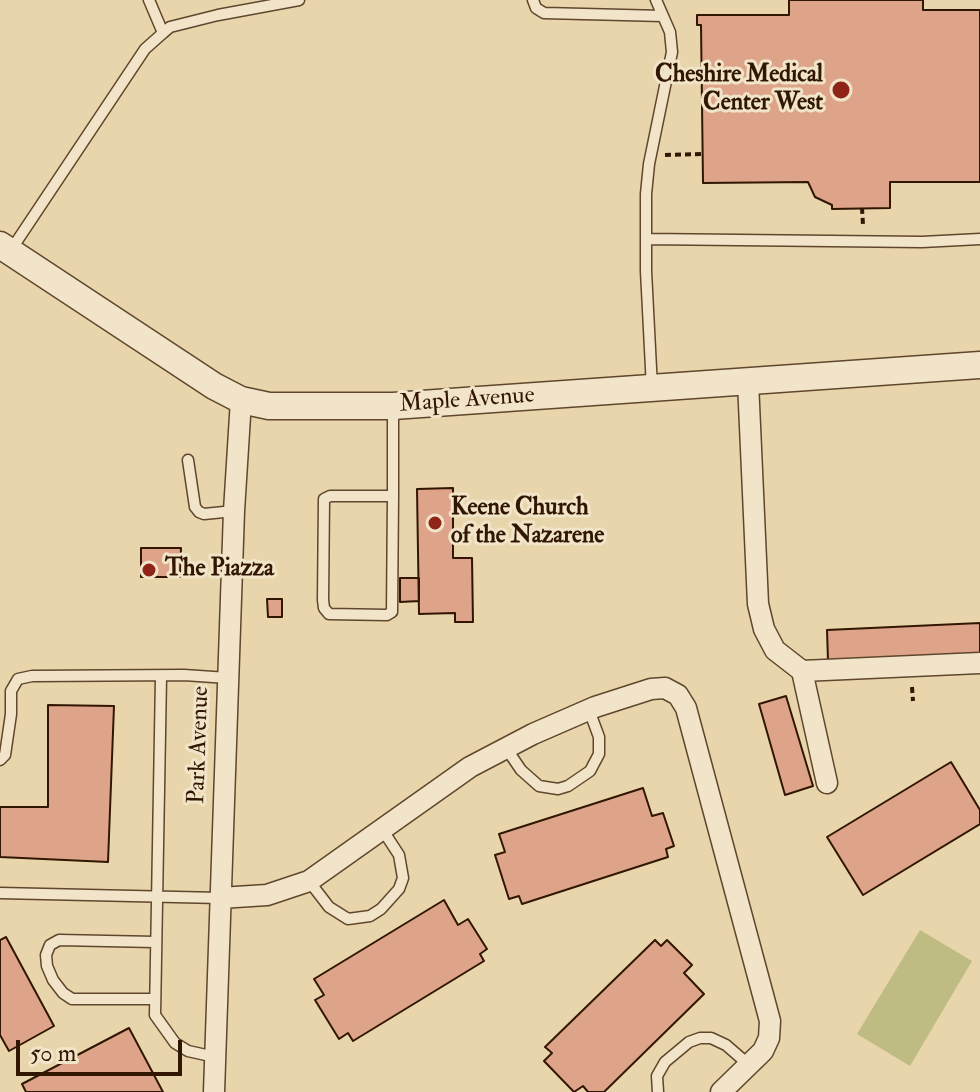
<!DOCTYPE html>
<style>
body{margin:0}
#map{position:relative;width:980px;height:1092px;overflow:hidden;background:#e9d5ab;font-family:"IM FELL Double Pica",serif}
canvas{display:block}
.scale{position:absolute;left:16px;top:1040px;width:166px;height:36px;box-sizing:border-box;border:4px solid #311702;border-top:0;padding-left:10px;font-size:24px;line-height:28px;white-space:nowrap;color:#311702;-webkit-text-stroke:6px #f1e4c8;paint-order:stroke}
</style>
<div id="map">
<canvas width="980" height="1092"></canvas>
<div class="scale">50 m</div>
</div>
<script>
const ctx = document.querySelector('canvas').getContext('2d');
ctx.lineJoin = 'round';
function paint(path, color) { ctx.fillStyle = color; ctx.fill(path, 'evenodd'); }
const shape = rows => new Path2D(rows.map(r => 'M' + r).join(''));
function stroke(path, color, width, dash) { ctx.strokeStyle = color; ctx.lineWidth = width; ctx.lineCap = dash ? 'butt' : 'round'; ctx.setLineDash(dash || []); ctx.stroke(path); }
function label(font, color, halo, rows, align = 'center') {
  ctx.font = font + ' "IM FELL Double Pica",serif'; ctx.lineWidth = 6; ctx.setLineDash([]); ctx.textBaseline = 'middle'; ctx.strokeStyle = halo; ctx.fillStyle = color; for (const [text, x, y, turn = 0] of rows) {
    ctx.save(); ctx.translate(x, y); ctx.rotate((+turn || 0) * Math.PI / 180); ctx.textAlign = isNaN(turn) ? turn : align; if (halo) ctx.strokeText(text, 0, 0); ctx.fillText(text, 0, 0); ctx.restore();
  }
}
paint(shape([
 [920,930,972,961,910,1066,857,1034]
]), '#bebb83');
const building = shape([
 [789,0,923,0,923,10,980,10,980,182,890,182,890,208,832,209,832,205,815,197,808,182,703,183,701,25,697,25,697,15,789,15,789,0],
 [453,488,453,558,472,558,473,622,455,622,455,613,419,614,417,489,453,488],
 [141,548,181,548,180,577,141,577,141,548],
 [400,578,419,578,419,601,400,602,400,578],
 [267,599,282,599,282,617,268,617,267,599],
 [980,623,980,655,828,661,827,630,980,623],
 [786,696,813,786,785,795,759,704,786,696],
 [48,705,114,706,108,862,0,857,0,807,48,807,48,705],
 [951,762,980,810,980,824,863,895,827,837,951,762],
 [643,788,652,816,663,813,674,846,666,849,668,857,522,904,519,896,509,899,495,855,505,852,499,834,643,788],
 [444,900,458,925,468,919,487,949,480,954,484,961,353,1041,348,1033,339,1039,315,1000,324,995,314,979,444,900],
 [6,937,54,1026,9,1051,0,1035,0,940,6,937],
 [655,940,661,946,667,940,692,965,684,973,704,994,604,1092,588,1092,583,1086,574,1092,544,1061,552,1053,545,1047,655,940],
 [129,1028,163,1092,26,1092,22,1084,129,1028]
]);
paint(building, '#dda489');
stroke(building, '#311702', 2);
const service = shape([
 [149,0,163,33,170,27,218,15,299,0],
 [533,0,536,8,544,13,663,16],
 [646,239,922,242,980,239],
 [11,250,145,49,163,33],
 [652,388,646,271,646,194,649,164,672,52,670,32,656,0],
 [393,408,393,496,392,612,387,615,329,614,324,608,323,600,324,499,330,496,393,496],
 [188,460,195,507,199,512,204,514,234,511],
 [161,677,155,1015,175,1043,188,1051,215,1057],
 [506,748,521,770,539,786,558,789,568,786,590,771,599,754,599,737,589,710],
 [0,760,5,755,11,714,11,691,18,679,32,676,184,675,228,678],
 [309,881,329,907,348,919,370,916,381,909,399,889,403,878,399,855,382,829],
 [0,893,220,898],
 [154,999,72,999,63,993,53,980,47,966,46,955,50,945,59,940,155,942],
 [658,1092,657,1076,665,1062,689,1042,700,1038,711,1038,726,1045,749,1065]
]);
const minor = shape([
 [748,382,758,604,764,629,775,650,802,671,827,783],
 [802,671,980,663],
 [220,898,267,895,309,881,470,767,533,734,595,707,651,689,665,688,678,695,686,708,770,1021,769,1038,763,1051,721,1092],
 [214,1092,234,511,241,400]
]);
const tertiary = shape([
 [0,245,214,386,241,400,269,406,393,406,980,365]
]);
stroke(service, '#5f462c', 13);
stroke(minor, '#5f462c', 23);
stroke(tertiary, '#5f462c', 29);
stroke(shape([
 [665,155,703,154],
 [862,208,863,225],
 [912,687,913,701]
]), '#311702', 4, [6, 4]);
stroke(service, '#f1e4c8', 10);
stroke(minor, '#f1e4c8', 20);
stroke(tertiary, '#f1e4c8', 26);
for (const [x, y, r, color] of [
 [841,90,10,"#8f2418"],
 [435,523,8,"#8f2418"],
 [149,570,8,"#8f2418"]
]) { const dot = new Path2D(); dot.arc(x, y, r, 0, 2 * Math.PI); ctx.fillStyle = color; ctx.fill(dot); stroke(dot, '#f1e4c8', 3); }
label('bold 24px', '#311702', '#f1e4c8', [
 ["Cheshire Medical",823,76,"right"],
 ["Center West",823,104,"right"],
 ["Keene Church",451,509],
 ["of the Nazarene",451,537],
 ["The Piazza",165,570]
], 'left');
label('24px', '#311702', '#f1e4c8', [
 ["Maple Avenue",467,401,-4],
 ["Park Avenue",200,745,-88]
]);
</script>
